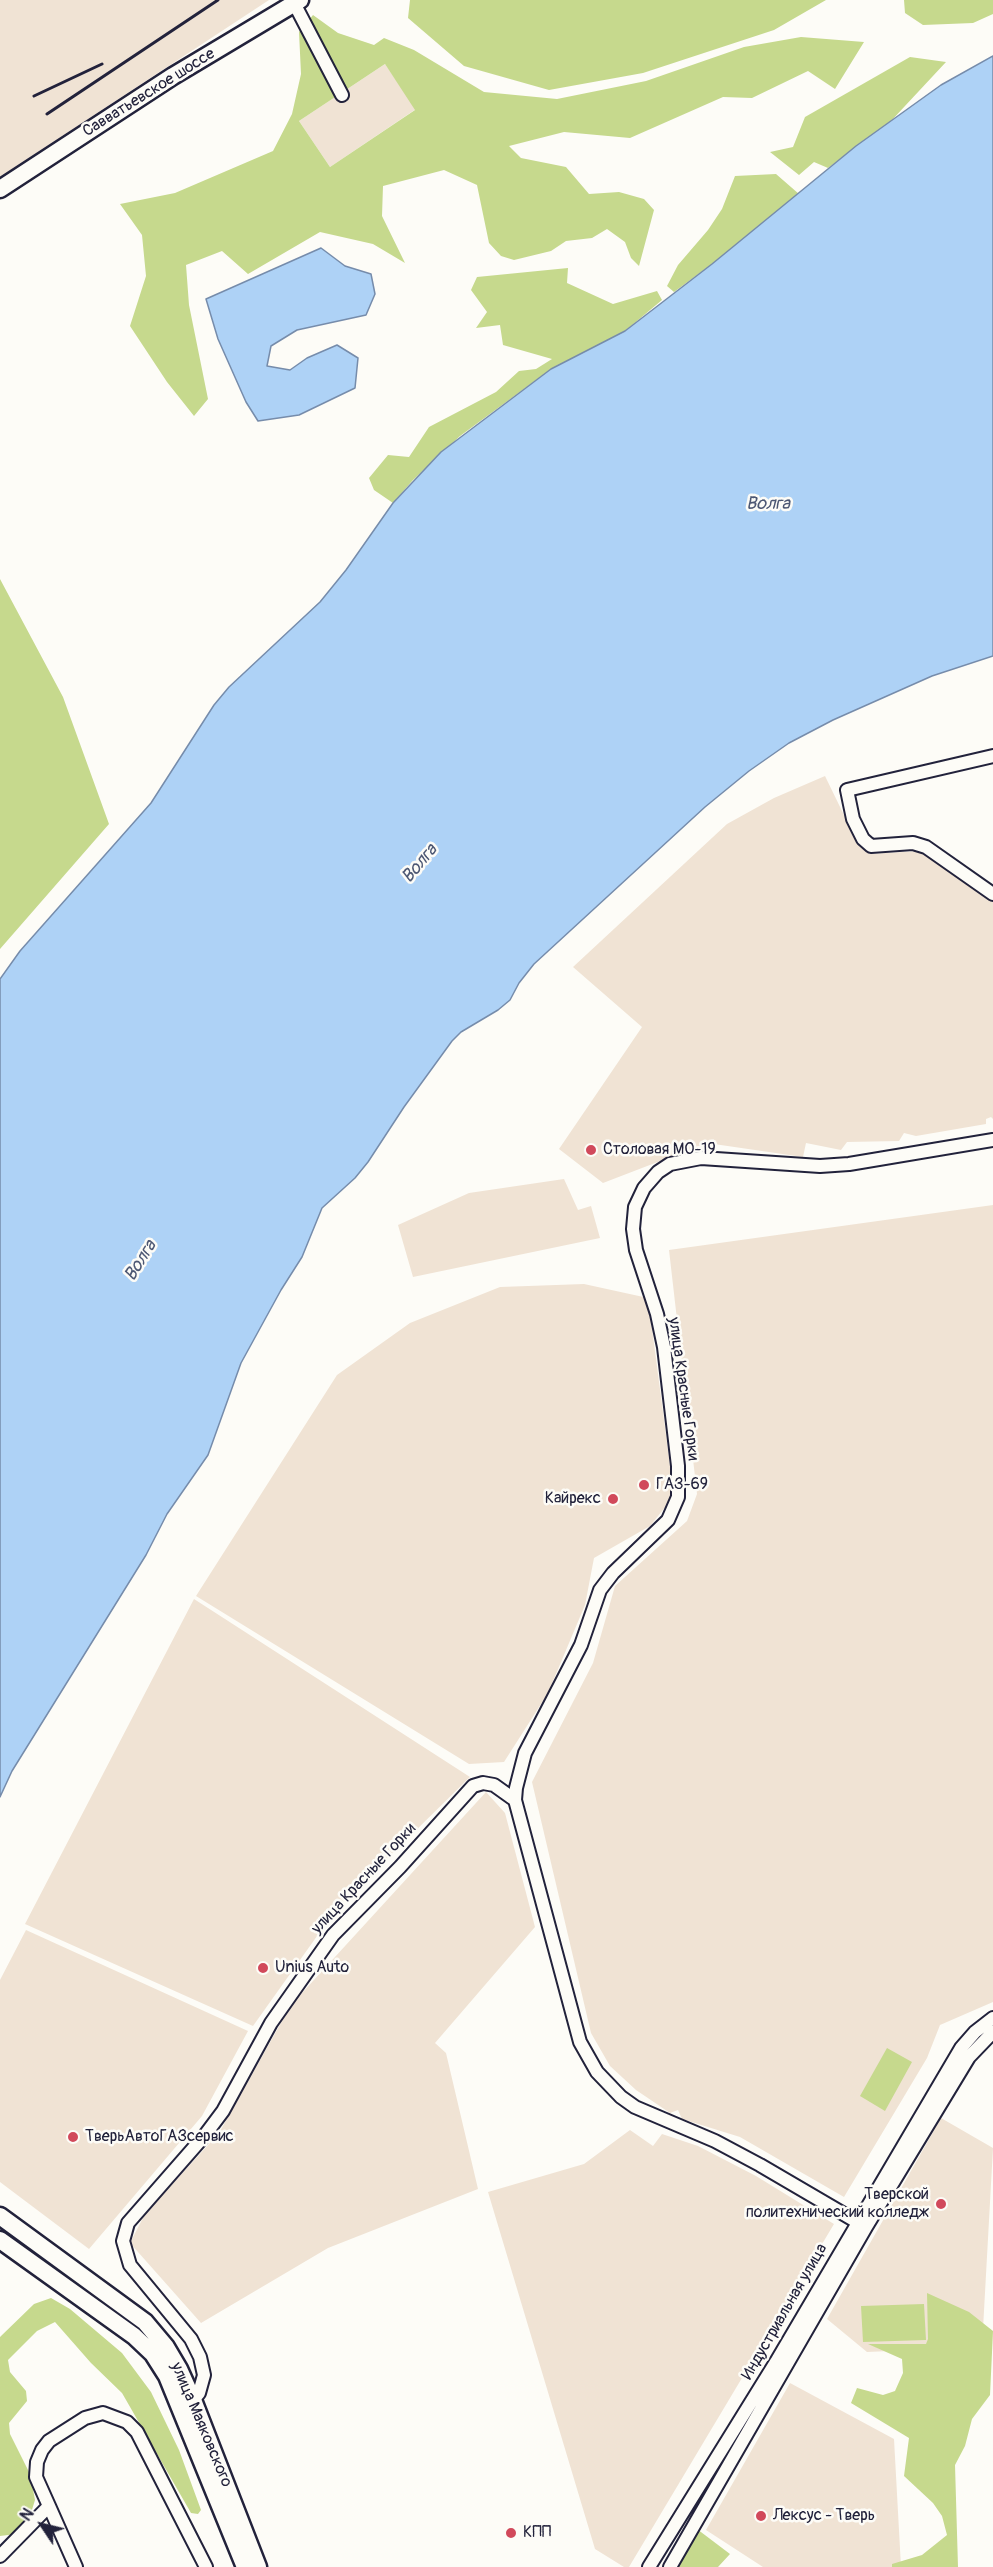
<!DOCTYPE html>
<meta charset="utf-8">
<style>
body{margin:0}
#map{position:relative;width:993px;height:2567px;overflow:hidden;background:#fdfcf7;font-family:Pangolin,sans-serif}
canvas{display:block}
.north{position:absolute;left:12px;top:2495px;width:60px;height:60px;-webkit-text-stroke:4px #fdfcf7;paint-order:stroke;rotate:305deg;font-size:16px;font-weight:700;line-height:24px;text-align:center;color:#22223b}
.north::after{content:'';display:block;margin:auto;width:21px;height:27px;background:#22223b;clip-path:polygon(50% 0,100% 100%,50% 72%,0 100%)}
</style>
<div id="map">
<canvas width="993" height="2567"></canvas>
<div class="north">N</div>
</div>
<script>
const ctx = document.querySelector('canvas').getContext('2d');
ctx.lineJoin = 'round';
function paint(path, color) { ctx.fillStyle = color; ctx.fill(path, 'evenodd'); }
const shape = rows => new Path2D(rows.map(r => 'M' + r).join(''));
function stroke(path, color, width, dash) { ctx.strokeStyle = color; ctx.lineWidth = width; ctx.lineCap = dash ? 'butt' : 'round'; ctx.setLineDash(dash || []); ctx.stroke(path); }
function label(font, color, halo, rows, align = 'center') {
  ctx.font = font + ' Pangolin,sans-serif'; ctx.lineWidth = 5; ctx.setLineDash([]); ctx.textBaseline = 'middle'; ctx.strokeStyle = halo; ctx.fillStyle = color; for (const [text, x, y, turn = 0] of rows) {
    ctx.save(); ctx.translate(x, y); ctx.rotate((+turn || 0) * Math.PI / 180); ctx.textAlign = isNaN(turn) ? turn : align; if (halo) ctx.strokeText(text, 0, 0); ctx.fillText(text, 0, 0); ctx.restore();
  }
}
paint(shape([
 [0,0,269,0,0,177],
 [385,64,416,109,330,167,299,121],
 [825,776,859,846,869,854,920,851,993,902,993,1119,991,1117,986,1119,986,1124,916,1136,904,1133,899,1141,847,1142,841,1150,806,1143,803,1157,707,1143,603,1183,559,1149,642,1027,573,967,727,824,774,798],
 [564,1179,578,1210,591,1206,600,1238,413,1277,398,1225,469,1193],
 [993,1205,993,2002,940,2025,927,2058,844,2197,740,2137,682,2119,678,2110,670,2113,636,2090,610,2066,591,2033,532,1782,593,1663,615,1586,687,1521,697,1494,669,1250],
 [584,1284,648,1298,674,1496,650,1526,594,1558,585,1605,548,1693,504,1762,469,1764,196,1596,337,1375,410,1323,500,1287],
 [194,1599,470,1777,337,1908,253,2026,25,1924],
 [486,1792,505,1813,535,1927,435,2043,446,2053,478,2189,328,2248,201,2323,130,2243,145,2214,219,2133,291,2005],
 [26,1930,248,2031,202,2116,89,2249,0,2182,0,1980],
 [941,2118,993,2148,982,2347,867,2352,827,2319],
 [630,2130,653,2146,662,2134,698,2146,756,2176,834,2224,629,2567,624,2567,595,2549,488,2192,584,2164],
 [790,2383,894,2439,901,2567,763,2567,706,2530]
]), '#f0e3d4');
paint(shape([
 [410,0,826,0,774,30,643,73,549,90,464,66,408,18],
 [904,0,993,0,993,14,973,23,923,25,905,13],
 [313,15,338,33,374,45,384,38,414,50,484,92,557,99,646,81,744,47,801,37,864,42,835,89,808,71,752,98,723,97,630,138,564,132,509,146,521,158,566,167,589,194,619,192,644,199,654,210,639,266,631,258,625,242,607,229,592,238,566,241,551,251,514,260,501,256,489,243,477,185,444,170,383,186,382,216,405,263,373,244,320,232,248,274,222,251,186,265,189,305,208,399,194,416,167,382,130,326,146,276,142,235,120,204,175,193,273,151,292,114,301,74,299,32],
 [385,64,415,110,330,167,299,121],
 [910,57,946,62,891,121,828,168,814,162,799,175,770,152,793,147,805,117],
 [776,174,799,194,712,264,674,292,667,286,678,265,708,230,722,209,735,176],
 [568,268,567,283,613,304,657,291,662,300,625,331,551,369,460,436,413,480,393,503,374,490,369,478,388,455,409,457,429,427,496,392,519,371,536,369,552,359,503,345,500,325,476,328,487,312,471,290,477,277],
 [0,579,63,697,109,824,0,949],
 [887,2048,912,2062,885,2111,860,2096],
 [927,2293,969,2312,993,2331,990,2395,972,2419,965,2446,955,2465,958,2567,892,2567,892,2564,922,2555,947,2535,942,2516,933,2503,904,2476,909,2438,851,2403,857,2388,883,2395,895,2391,903,2373,902,2359,868,2344,926,2344,928,2339],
 [51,2298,70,2309,122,2353,151,2392,179,2450,201,2510,198,2514,191,2513,122,2393,91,2363,55,2322,37,2331,8,2360,10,2372,26,2391,27,2401,9,2423,10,2434,30,2474,35,2500,31,2513,16,2534,0,2536,0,2337,34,2304],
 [924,2304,926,2340,863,2342,861,2306],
 [693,2526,730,2554,718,2567,668,2567]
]), '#c6d98d');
const water = shape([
 [993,56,993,656,932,676,833,720,789,743,749,771,705,807,534,964,519,983,510,1000,498,1010,461,1032,452,1041,404,1107,368,1162,355,1178,322,1208,302,1257,281,1290,241,1363,208,1455,167,1514,146,1555,12,1771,0,1797,0,979,20,951,151,803,214,705,229,687,320,602,346,570,393,503,441,452,551,369,625,331,712,264,856,146,941,85,993,56],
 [321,248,345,266,371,274,375,294,366,315,297,330,271,346,267,366,290,370,307,358,337,345,358,358,355,388,299,415,258,421,246,402,218,339,206,299,321,248]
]);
paint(water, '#aed2f6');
stroke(water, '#768cab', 1.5);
const minor = shape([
 [294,3,342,95],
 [993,756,847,790,853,819,863,839,871,846,913,843,926,847,993,894],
 [866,2227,760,2165,715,2141,635,2107,621,2097,597,2072,580,2042,515,1800,516,1788,525,1753,581,1645,600,1590,613,1573,668,1520,678,1497,678,1466,664,1347,657,1314,636,1250,633,1229,635,1207,644,1188,658,1172,670,1164,701,1158,820,1166,849,1164,993,1140],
 [193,2400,199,2393,204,2375,200,2357,191,2339,130,2265,123,2241,128,2223,205,2135,223,2111,271,2023,333,1935,400,1867,473,1786,483,1783,494,1785,515,1800],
 [49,2506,76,2567],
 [0,2556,49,2506,36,2477,37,2462,42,2450,49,2441,85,2418,103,2413,127,2422,137,2432,206,2567],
 [649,2567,776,2362,961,2048,975,2032,993,2018],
 [670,2567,866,2227,969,2057,993,2032]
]);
const major = shape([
 [0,189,173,76,300,0],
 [0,2216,145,2322,166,2347,179,2369,193,2400,258,2567],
 [0,2240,134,2336,153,2354,167,2376,245,2567]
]);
stroke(minor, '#22223b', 16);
stroke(major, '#22223b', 21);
stroke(minor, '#fdfcf7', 12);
stroke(major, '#fdfcf7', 16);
stroke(shape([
 [34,96,102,64],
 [47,114,218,0]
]), '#22223b', 3);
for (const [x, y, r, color] of [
 [591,1150,6,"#d1495b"],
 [644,1485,6,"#d1495b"],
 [613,1499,6,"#d1495b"],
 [263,1968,6,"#d1495b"],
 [73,2137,6,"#d1495b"],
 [941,2204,6,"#d1495b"],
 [761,2516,6,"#d1495b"],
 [511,2533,6,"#d1495b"]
]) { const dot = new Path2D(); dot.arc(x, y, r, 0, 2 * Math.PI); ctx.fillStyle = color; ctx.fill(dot); stroke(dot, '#fdfcf7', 2); }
label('16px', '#22223b', '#fdfcf7', [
 ["Савватьевское шоссе",149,93,-32],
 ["улица Красные Горки",683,1389,82],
 ["улица Красные Горки",364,1879,-47],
 ["Индустриальная улица",785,2312,-60],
 ["улица Маяковского",201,2425,67]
]);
label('16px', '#22223b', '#fdfcf7', [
 ["Столовая МО-19",603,1150],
 ["ГАЗ-69",656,1485],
 ["Кайрекс",601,1499,"right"],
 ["Unius Auto",275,1968],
 ["ТверьАвтоГАЗсервис",85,2137],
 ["Тверской",929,2195,"right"],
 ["политехнический колледж",929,2213,"right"],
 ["Лексус - Тверь",773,2516],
 ["КПП",523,2533]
], 'left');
label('italic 18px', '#4c5773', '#fdfcf7', [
 ["Волга",768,504],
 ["Волга",420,864,-50],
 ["Волга",141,1261,-58]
]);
</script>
